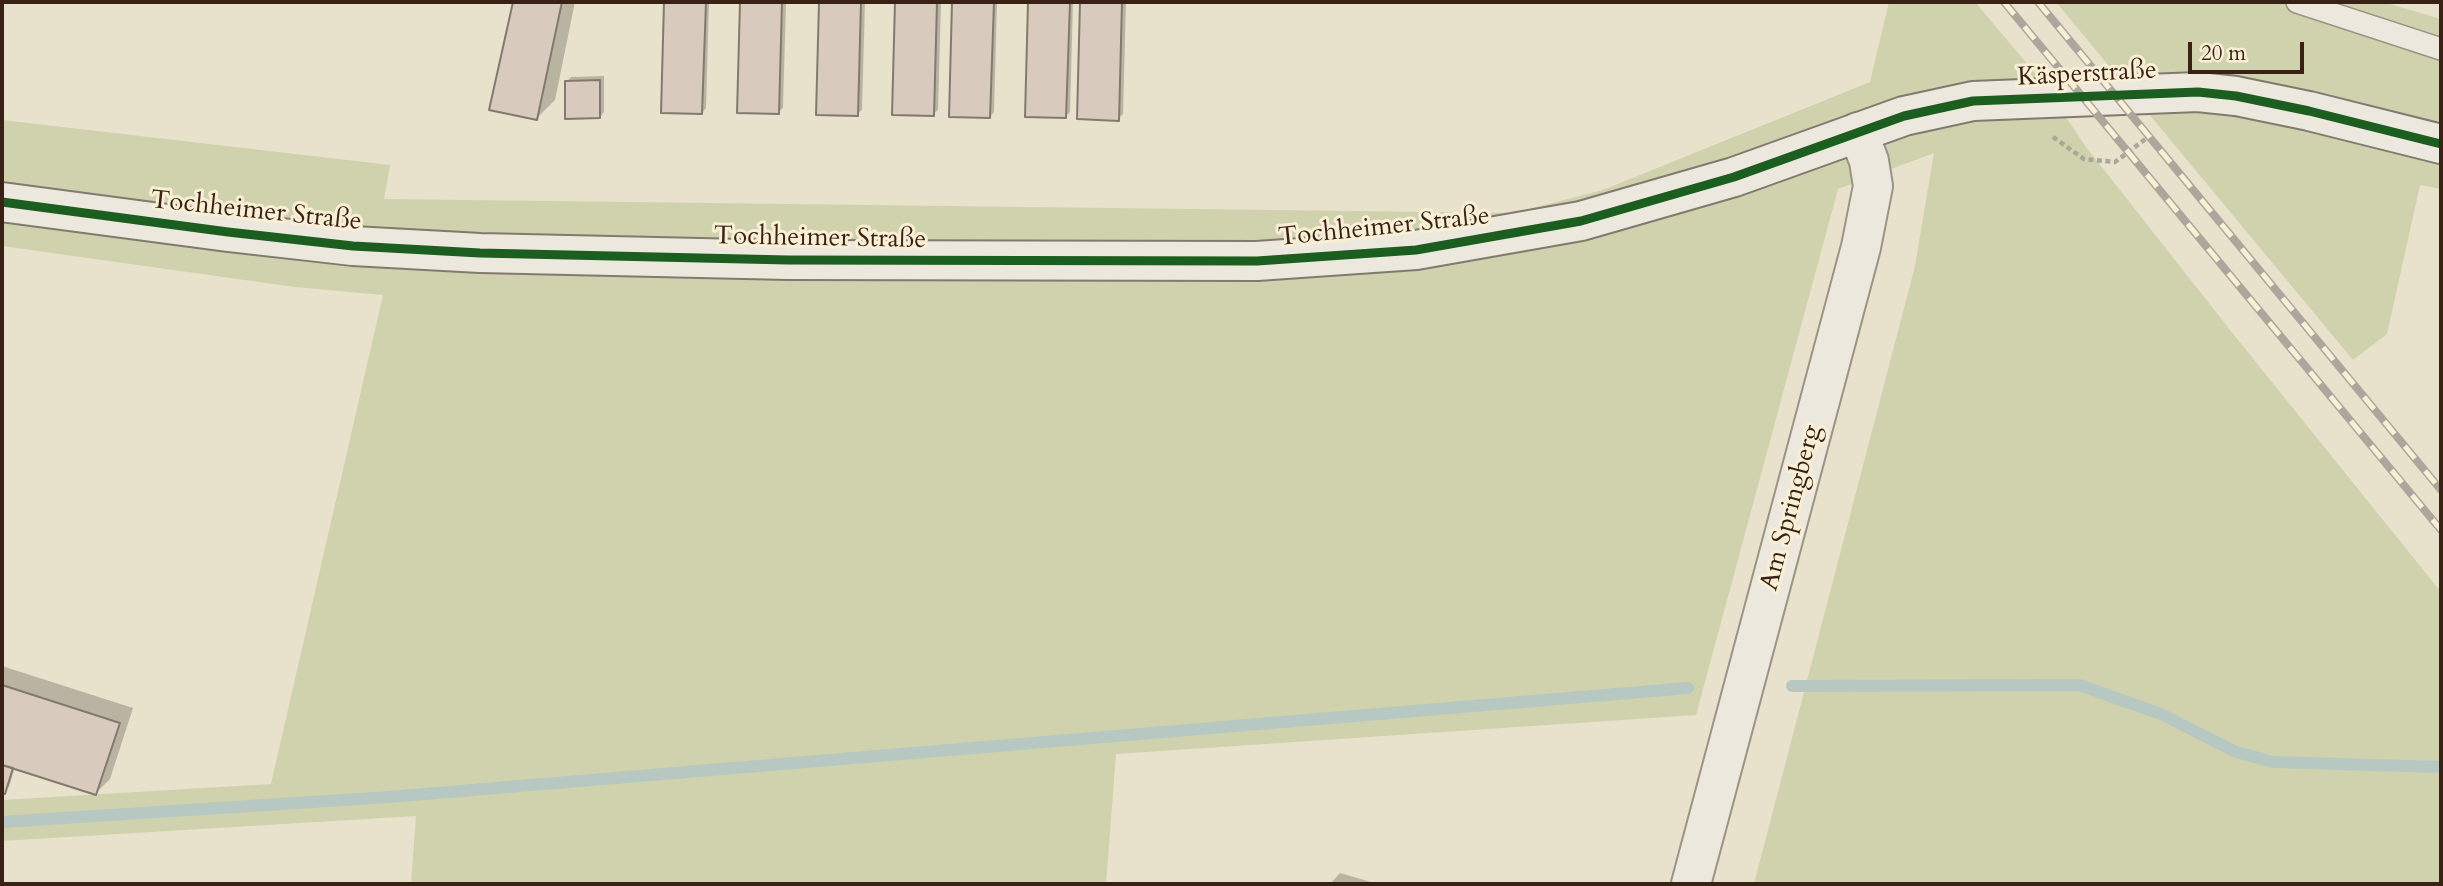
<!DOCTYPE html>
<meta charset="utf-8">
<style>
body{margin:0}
#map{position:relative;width:2443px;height:886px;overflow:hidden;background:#e8e1cb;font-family:Cardo,serif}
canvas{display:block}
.frame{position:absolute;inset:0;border:4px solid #3a2116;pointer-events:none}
.scale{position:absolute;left:2188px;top:42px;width:116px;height:32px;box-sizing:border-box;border:4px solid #3a2116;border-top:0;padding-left:9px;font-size:21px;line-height:24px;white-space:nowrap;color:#3a2116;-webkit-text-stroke:5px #f8efd5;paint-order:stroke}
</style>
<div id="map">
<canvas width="2443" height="886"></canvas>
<div class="frame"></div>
<div class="scale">20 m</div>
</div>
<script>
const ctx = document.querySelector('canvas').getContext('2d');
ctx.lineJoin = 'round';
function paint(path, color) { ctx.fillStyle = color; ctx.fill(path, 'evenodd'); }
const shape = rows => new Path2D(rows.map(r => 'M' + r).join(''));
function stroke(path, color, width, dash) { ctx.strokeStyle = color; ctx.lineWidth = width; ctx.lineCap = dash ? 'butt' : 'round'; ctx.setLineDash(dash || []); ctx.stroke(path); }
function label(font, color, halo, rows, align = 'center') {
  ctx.font = font + ' Cardo,serif'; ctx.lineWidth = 6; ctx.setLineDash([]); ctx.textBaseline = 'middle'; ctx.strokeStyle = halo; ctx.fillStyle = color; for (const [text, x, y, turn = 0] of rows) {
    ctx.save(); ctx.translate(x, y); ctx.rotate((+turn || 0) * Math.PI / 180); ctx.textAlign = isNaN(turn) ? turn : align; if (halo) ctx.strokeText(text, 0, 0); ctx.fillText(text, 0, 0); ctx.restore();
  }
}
paint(shape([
 [1889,2,1975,2,2040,79,2086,147,2234,335,2441,592,2441,884,1754,884,1915,266,1934,153,1838,189,1696,715,1116,754,1106,884,411,884,416,816,2,841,2,800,271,784,383,295,295,287,2,246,2,120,390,165,384,199,1513,213,1603,190,1870,82],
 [2056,2,2383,2,2441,19,2441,189,2420,185,2387,334,2353,360]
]), '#cfd2ac');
paint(shape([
 [514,2,575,2,555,100,537,118,491,108],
 [666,2,709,2,706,108,702,113,663,111],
 [742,2,786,2,783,108,778,112,739,111],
 [821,2,865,2,862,110,857,114,818,113],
 [897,2,941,2,938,110,933,114,894,113],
 [954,2,997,2,994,112,990,117,950,115],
 [1030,2,1073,2,1070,112,1066,116,1027,115],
 [1082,2,1126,2,1123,114,1118,119,1079,118],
 [604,76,604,112,600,117,567,82,571,77],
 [2,666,133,708,110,779,96,793,15,767,9,787,2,791],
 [1340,873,1378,884,1330,884]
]), '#0003');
stroke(shape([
 [1792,686,2079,685,2161,714,2236,752,2273,762,2441,767],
 [2,822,389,797,1688,688]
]), '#b6c8c1', 12);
const building = shape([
 [513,2,562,2,537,120,489,110,513,2],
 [664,2,706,2,702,114,661,113,664,2],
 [740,2,782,2,779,114,737,113,740,2],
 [819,2,861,2,858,116,816,115,819,2],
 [895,2,937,2,934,116,892,115,895,2],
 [952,2,994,2,990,118,949,117,952,2],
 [1028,2,1070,2,1066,118,1025,117,1028,2],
 [1080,2,1122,2,1119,121,1077,119,1080,2],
 [600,80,600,118,565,119,565,81,600,80],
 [2,685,120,723,96,795,2,765,2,685],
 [2,765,13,768,5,794,2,793,2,765]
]);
paint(building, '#d8cabc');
stroke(building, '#827a6e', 2);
const lane = shape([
 [2297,2,2441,49]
]);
const street = shape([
 [1691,884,1861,247,1873,186,1869,161,1858,132]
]);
const secondary = shape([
 [2,202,228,232,353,246,480,253,788,260,1257,261,1416,250,1581,221,1734,177,1904,116,1973,101,2198,92,2236,96,2309,111,2441,144]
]);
stroke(lane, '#9a9386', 24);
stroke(street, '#9a9386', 42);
stroke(secondary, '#827a6e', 42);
stroke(shape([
 [2053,137,2084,159,2115,162,2151,135]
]), '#aca69c', 4.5, [5, 3.5]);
stroke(lane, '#ece8dd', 21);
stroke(street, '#ece8dd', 38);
stroke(secondary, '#ece8dd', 38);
const rail = shape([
 [2004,2,2441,530],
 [2038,2,2441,490]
]);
stroke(rail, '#aca69c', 8);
stroke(rail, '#f8efd5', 5, [16]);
stroke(shape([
 [2,202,228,232,353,246,480,253,788,260,1257,261,1416,250,1581,221,1734,177,1904,116,1973,101,2198,92,2236,96,2309,111,2441,144]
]), '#1b5e20', 9);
label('26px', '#3a2116', '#f8efd5', [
 ["Käsperstraße",2087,75,-3],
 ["Tochheimer Straße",256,212,6],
 ["Tochheimer Straße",1384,228,-6],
 ["Tochheimer Straße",820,239,1],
 ["Am Springberg",1792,508,-75]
]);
</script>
